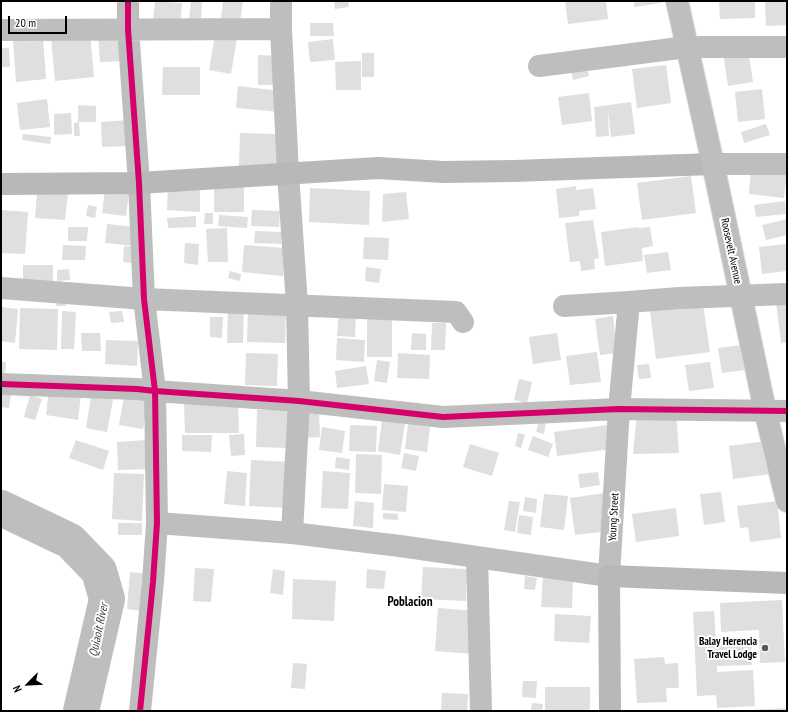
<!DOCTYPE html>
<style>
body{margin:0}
#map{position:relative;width:788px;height:712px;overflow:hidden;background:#fff;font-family:"PT Sans Narrow",sans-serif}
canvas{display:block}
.frame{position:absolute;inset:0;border:2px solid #000;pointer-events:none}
.north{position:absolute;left:8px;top:664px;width:40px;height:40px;-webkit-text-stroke:3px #fff;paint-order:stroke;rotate:246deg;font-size:11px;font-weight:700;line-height:16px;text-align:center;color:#000}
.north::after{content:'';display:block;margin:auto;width:14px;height:18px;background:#000;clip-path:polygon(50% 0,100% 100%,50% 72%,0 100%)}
.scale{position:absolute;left:8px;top:16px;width:59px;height:18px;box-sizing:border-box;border:2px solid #000;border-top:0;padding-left:5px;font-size:12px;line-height:14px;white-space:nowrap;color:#000;-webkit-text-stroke:3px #fff;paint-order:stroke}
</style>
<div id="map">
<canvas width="788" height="712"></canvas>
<div class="frame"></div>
<div class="north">N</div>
<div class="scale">20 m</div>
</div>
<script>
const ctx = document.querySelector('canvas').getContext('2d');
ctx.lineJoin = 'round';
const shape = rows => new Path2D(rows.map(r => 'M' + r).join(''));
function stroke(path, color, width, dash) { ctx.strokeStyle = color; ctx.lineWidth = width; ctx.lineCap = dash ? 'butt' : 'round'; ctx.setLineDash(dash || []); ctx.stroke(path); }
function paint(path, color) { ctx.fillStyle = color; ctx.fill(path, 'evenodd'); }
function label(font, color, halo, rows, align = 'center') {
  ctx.font = font + ' "PT Sans Narrow",sans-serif'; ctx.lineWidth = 4; ctx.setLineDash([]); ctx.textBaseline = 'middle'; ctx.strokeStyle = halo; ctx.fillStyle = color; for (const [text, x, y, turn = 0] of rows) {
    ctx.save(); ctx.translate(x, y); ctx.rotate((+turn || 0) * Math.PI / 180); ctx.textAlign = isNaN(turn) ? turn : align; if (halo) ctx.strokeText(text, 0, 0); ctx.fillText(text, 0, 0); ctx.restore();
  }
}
stroke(shape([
 [1,508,70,541,99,571,107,599,81,711]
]), '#bebebe', 36);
paint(shape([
 [155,1,182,3,180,25,153,21],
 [191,1,202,1,201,21,189,20],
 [223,1,243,1,240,22,221,19],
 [334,1,348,1,349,7,335,9],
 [565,1,606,1,608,19,568,24],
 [634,1,661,1,661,3,634,7],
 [719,1,755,1,755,18,720,19],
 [765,1,787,1,787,25,766,26],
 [310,23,333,23,334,36,310,36],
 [126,31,128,61,100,62,98,33],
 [90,33,94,77,55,81,51,37],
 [215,35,237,38,231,74,209,70],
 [43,38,46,79,16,82,13,40],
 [333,39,335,60,310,62,308,42],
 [1,48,9,48,10,67,1,67],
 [748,49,753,82,728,86,723,53],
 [362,53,374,53,374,77,362,77],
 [258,55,280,56,279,85,258,85],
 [361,61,361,90,336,90,335,62],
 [586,62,589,76,573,80,570,65],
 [666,65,671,103,637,108,632,69],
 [163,67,200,67,200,95,162,95],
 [238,86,281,91,279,112,236,108],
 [762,89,765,119,738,122,735,92],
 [589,93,592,121,562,125,558,97],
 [47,99,50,127,20,130,17,103],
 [631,102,635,134,611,137,608,110,609,136,596,137,594,107],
 [78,105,96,106,96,122,78,122],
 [71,113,72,134,54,135,54,114],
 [129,120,130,146,102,147,101,122],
 [79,122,80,136,74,136,74,123],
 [766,124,770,135,744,143,741,132],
 [240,133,277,134,277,166,239,166],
 [23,134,51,137,50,144,22,140],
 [751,169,787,173,784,198,749,194],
 [691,176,696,213,642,220,637,183],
 [214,182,244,183,244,212,214,212],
 [168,186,200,188,200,212,167,210],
 [576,186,576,190,593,188,596,209,579,211,579,216,559,218,556,189],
 [310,188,370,191,369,225,309,222],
 [105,190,129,192,126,216,102,213],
 [37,192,68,194,65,220,35,218],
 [406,192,409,219,382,222,383,194],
 [785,201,786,214,756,217,754,205],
 [88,205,97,207,95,218,86,216],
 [1,210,28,212,25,254,1,253],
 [252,210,280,211,279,227,251,226],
 [205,213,213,213,213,224,204,224],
 [219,215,248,217,247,228,218,226],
 [196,216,196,227,168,228,167,218],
 [787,219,787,235,766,240,762,225],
 [593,220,599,258,594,259,595,269,581,271,580,261,570,262,565,223],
 [107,224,135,227,134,246,105,243],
 [68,227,88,227,87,241,68,241],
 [639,227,639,228,650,227,653,246,642,248,643,261,605,266,601,232],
 [227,228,228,262,208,262,206,229],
 [255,231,282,232,281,244,254,243],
 [364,237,389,238,388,260,363,259],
 [185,243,199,244,198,265,184,263],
 [787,244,787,271,762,274,759,247],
 [63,245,86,246,85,260,62,260],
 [244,245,285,248,283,276,242,272],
 [124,246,133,247,132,263,123,262],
 [668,252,671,270,647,273,644,255],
 [23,265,53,265,53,288,23,288],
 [366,267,381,269,379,283,365,281],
 [69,269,70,280,57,281,57,270],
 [230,271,241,274,240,281,228,278],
 [57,294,66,294,66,306,56,306],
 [787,300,787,342,781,343,776,302],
 [228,304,244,304,243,343,227,343],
 [703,304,710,352,656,359,650,311],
 [248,306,286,308,285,343,247,342],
 [1,307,18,309,15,343,1,341],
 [20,308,58,309,57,350,19,349],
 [62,311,76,312,74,349,61,349],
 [122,311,124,322,111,323,109,312],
 [339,311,356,312,355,337,337,336],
 [613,316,617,353,600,355,595,319],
 [210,317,223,317,222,338,210,337],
 [367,317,392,317,392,357,367,357],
 [432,323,446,323,445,350,431,350],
 [81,333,100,333,101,351,82,351],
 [412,333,426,334,426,350,411,350],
 [557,333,561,360,533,364,529,337],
 [337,338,365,340,364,362,336,360],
 [106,340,138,341,137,366,105,364],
 [741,345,745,370,722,373,718,348],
 [597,352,601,382,570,385,566,356],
 [246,353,278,354,277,386,245,385],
 [398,353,430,355,429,379,397,378],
 [377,360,390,362,387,383,374,381],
 [1,362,6,362,5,377,1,377],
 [710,362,714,388,689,391,685,365],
 [649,364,651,378,639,379,637,365],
 [366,366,369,384,337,388,335,371],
 [519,379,532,382,527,403,514,400],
 [49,390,81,395,78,420,46,415],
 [92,390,114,394,107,432,86,428],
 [125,391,149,396,143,429,119,425],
 [1,394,11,395,9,408,1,407],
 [30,395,42,399,35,420,24,417],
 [238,401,239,433,185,433,184,402],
 [257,410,288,410,287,448,256,447],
 [319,412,320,437,302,438,302,413],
 [676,412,679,453,633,454,637,414],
 [382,420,405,424,400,455,378,451],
 [539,420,546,422,544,434,536,432],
 [408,424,430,427,427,452,405,449],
 [350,425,377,426,376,452,349,451],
 [608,425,612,449,557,456,554,432],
 [322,427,345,431,342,453,319,450],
 [518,433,525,435,521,448,515,446],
 [244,434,245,455,231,456,229,435],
 [182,435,212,435,211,452,182,451],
 [533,436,553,444,548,457,528,450],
 [76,440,109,451,103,470,69,458],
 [146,440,147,469,118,470,117,442],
 [767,441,771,474,733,479,729,446],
 [470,444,499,453,492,476,463,467],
 [404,453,419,456,416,471,401,468],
 [356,454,382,455,381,494,355,493],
 [336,457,350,459,349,470,335,468],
 [251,460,292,462,290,508,249,506],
 [227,471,247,473,245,506,224,504],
 [323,471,350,473,348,509,321,508],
 [598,472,600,485,580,488,578,474],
 [114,473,144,474,142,521,112,519],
 [384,484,408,486,406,512,382,510],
 [721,492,725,522,704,525,700,494],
 [605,493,609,531,575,535,570,498],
 [544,494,568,496,564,530,540,527],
 [525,497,537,499,536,513,523,511],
 [355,501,374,503,373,528,353,526],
 [509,501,520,502,515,532,504,530],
 [777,501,781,538,750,542,748,527,740,528,737,506],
 [676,508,679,536,636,542,632,514],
 [383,513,398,514,398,520,383,519],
 [519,515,533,517,531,535,517,533],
 [118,523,142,523,142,535,118,535],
 [423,567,467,569,466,601,421,599],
 [195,568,214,569,211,602,193,601],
 [273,569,285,571,283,595,270,593],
 [367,569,386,571,384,589,366,588],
 [130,572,147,574,143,611,127,609],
 [543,575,573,577,572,608,541,607],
 [525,576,537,578,535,590,524,589],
 [293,579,336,581,334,621,292,619],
 [782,600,785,662,760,663,759,630,721,632,720,603],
 [438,608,476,611,473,654,435,651],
 [714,611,716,641,751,640,752,665,717,666,717,672,753,670,755,706,717,708,716,695,697,696,693,612],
 [555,614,591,616,589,643,554,641],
 [664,657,665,664,678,663,679,688,666,688,667,702,637,703,634,659],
 [293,663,307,664,305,689,291,688],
 [523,681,537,681,536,698,522,697],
 [545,687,590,687,590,711,545,711],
 [442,693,468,694,467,711,441,711],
 [532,703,543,704,542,711,531,711],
 [787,708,787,711,750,711,750,710]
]), '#dfdfdf');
const primary = shape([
 [677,1,713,164,765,410,787,501]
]);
stroke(primary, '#dbdbdb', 24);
stroke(shape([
 [128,1,128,29,139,183,144,299,155,391,157,523,153,582,140,711],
 [281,1,281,29,288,173,297,305,299,401,292,533],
 [1,30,281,29],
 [539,66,687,47,787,47],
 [713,164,787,164],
 [1,288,144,299,456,312,463,322],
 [564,306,629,302],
 [1,384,137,389,155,391,299,401,443,417,619,409,787,411],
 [157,523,292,533,400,546,609,576,619,409,629,302,679,298,787,294],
 [477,558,481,711]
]), '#bebebe', 22);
stroke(shape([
 [1,184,139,183,378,168,443,172,514,171,713,164],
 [610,711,609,576,787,583]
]), '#b8b8b8', 22);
stroke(primary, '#bebebe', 22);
stroke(shape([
 [128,1,128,29,139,183,144,299,155,391,157,523,153,582,140,711],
 [1,384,137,389,155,391,299,401,443,417,619,409,787,411]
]), '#d6006c', 6);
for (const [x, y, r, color] of [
 [765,648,4,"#595959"]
]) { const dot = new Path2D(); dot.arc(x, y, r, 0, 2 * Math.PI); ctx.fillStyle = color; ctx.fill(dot); stroke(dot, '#fff', 1.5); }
label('11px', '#000', '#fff', [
 ["Roosevelt Avenue",731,251,78],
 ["Young Street",614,517,-87]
]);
label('bold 11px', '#000', '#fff', [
 ["Balay Herencia",757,642],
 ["Travel Lodge",757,655]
], 'right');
label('italic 12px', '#434343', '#fff', [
 ["Quiaoit River",99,630,-78]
]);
label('bold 13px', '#000', '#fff', [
 ["Poblacion",410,602]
]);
</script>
